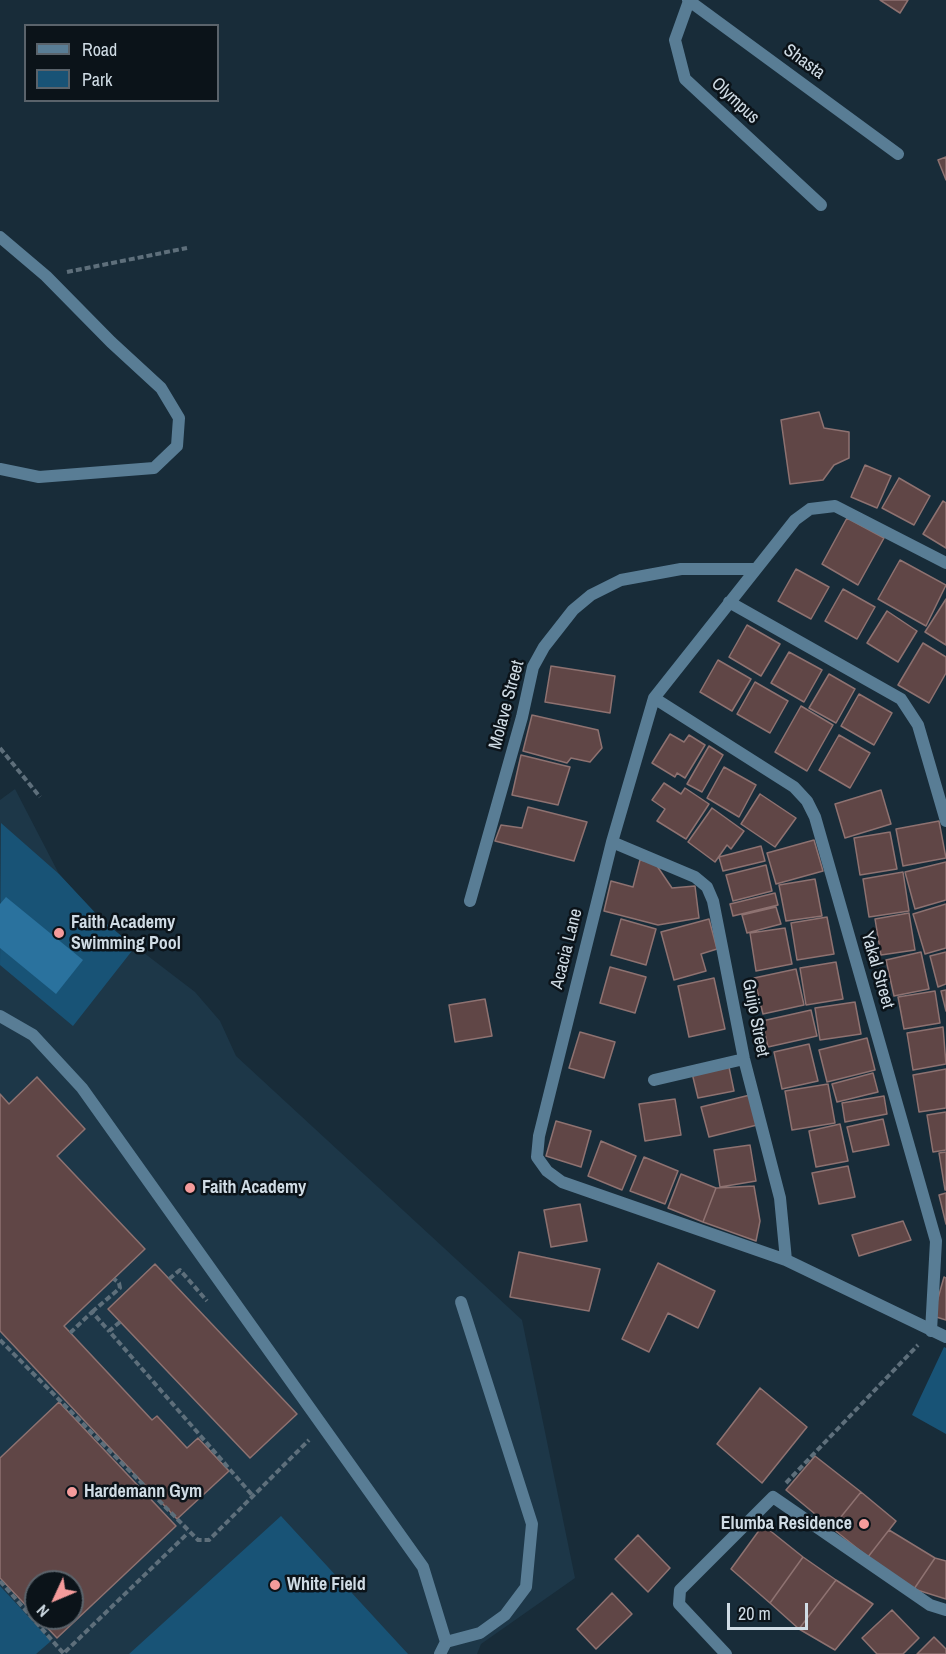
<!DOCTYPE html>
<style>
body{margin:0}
#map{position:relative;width:946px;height:1654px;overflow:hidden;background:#182c39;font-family:"Archivo Narrow",sans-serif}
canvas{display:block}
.legend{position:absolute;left:24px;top:24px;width:195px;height:78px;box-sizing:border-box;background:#0b1319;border:2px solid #5a636b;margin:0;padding:8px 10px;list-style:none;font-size:18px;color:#d0dce5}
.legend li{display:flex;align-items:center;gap:12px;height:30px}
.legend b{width:30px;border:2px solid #5a636b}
.north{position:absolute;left:24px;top:1570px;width:60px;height:60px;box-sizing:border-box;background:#0b1319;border:2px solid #5a636b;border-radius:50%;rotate:226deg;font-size:16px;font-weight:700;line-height:24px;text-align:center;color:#d0dce5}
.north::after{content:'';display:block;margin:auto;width:21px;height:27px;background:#f59b9b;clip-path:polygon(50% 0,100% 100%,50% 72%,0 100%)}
.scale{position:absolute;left:727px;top:1603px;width:81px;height:27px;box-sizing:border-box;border:3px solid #d0dce5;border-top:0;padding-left:8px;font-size:18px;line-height:21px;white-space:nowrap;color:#d0dce5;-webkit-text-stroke:4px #0b1319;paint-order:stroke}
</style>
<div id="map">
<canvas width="946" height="1654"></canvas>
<ul class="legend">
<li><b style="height:8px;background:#597d95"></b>Road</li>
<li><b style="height:16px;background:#185376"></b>Park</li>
</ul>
<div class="north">N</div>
<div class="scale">20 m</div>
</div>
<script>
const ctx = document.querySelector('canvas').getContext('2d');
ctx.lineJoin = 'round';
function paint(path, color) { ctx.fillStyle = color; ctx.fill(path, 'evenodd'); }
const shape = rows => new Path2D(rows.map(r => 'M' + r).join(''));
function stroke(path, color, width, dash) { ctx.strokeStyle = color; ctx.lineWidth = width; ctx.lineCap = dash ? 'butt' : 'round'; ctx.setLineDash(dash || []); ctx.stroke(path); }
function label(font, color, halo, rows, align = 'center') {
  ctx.font = font + ' "Archivo Narrow",sans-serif'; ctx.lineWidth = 5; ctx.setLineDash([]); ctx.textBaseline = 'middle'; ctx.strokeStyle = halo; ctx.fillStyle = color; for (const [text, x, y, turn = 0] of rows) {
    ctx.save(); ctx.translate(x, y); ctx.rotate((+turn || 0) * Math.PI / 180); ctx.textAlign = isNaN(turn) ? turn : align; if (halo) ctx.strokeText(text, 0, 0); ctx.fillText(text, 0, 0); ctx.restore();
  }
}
paint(shape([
 [15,789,59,874,101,920,195,992,220,1021,236,1056,522,1320,575,1578,481,1644,477,1654,0,1654,0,800],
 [36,1582,72,1582,72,1618,36,1618]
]), '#1d3748');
paint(shape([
 [1,823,59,874,102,920,135,947,73,1026,0,965],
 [944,1347,946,1348,946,1434,912,1415],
 [281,1516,408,1654,129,1654],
 [0,1586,51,1641,36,1654,0,1654]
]), '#185376');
paint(shape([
 [6,897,83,960,56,994,0,948,0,904]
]), '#2a729e');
const building = shape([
 [880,0,908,0,900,13,880,0],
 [946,157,946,180,938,160,946,157],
 [819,412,824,428,849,432,849,458,834,465,823,480,790,484,781,420,819,412],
 [865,465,891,476,877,508,851,497,865,465],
 [899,478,930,496,914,525,882,508,899,478],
 [943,501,946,503,946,548,923,534,943,501],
 [847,518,884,538,858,585,822,564,847,518],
 [900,560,946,585,926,626,878,599,900,560],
 [796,569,829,587,811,619,778,601,796,569],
 [843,589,875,607,857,639,825,621,843,589],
 [946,599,946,645,925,632,946,599],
 [887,611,917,631,898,662,867,643,887,611],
 [747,625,780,644,761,676,729,657,747,625],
 [923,643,946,657,946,673,929,703,898,685,923,643],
 [789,652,822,670,804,702,771,683,789,652],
 [718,660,751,679,732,711,700,692,718,660],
 [551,666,615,676,610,713,545,702,551,666],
 [829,674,855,689,836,723,809,708,829,674],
 [755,682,788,701,770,733,737,714,755,682],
 [859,694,892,713,874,745,841,726,859,694],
 [801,706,833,725,807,771,775,752,801,706],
 [532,715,598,730,602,748,590,762,571,758,567,763,523,751,532,715],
 [670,734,684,742,689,735,705,745,685,778,677,773,675,777,652,763,670,734],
 [839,735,870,753,850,788,819,770,839,735],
 [709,746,723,755,702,792,687,784,709,746],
 [521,755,570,767,558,805,512,795,521,755],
 [724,767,756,785,739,817,707,798,724,767],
 [664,783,681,794,685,788,709,804,686,839,657,821,665,809,652,800,664,783],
 [881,790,891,824,845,838,835,804,881,790],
 [760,794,796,818,775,847,741,824,760,794],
 [528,807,587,822,574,861,495,841,501,825,522,828,528,807],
 [712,808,744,831,731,849,727,845,715,862,688,842,712,808],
 [939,821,946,858,903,866,896,829,939,821],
 [890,832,897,869,860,875,854,838,890,832],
 [814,840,823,871,776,884,767,853,814,840],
 [761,846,765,861,723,871,719,857,761,846],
 [640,860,655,863,672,888,695,886,699,918,658,925,604,911,611,881,633,887,640,860],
 [946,862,946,900,915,909,905,872,946,862],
 [766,865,772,891,733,901,726,875,766,865],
 [903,872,909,911,869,917,863,879,903,872],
 [815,879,822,916,786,921,779,885,815,879],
 [775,893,778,905,733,916,730,904,775,893],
 [946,904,946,948,925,954,913,914,946,904],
 [776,907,781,924,747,933,742,915,776,907],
 [909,913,915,950,881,955,875,919,909,913],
 [827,917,834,954,797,960,791,923,827,917],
 [621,919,656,929,646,965,611,955,621,919],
 [709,919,717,949,701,954,706,971,674,980,661,932,709,919],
 [785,928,792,964,756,971,750,933,785,928],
 [921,952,929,989,894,996,886,960,921,952],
 [946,952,946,984,938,987,930,956,946,952],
 [836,962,843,999,806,1005,800,968,836,962],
 [610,967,646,977,635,1013,600,1003,610,967],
 [796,969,804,1005,763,1014,754,978,796,969],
 [714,978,725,1029,689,1037,678,986,714,978],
 [946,990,946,1011,941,991,946,990],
 [935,991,940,1023,904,1029,898,997,935,991],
 [485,999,492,1036,455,1042,449,1005,485,999],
 [855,1002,861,1034,820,1040,815,1008,855,1002],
 [811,1010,817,1036,768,1047,762,1021,811,1010],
 [943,1027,946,1064,913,1070,907,1033,943,1027],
 [580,1032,615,1042,604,1078,569,1068,580,1032],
 [867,1038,875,1070,827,1082,819,1050,867,1038],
 [809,1044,818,1081,782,1089,774,1052,809,1044],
 [729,1067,734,1091,698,1098,692,1073,729,1067],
 [946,1069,946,1108,919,1112,913,1075,946,1069],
 [873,1073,878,1092,837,1102,832,1084,873,1073],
 [37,1077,85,1129,57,1156,145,1249,64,1326,152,1420,157,1416,187,1448,198,1438,229,1471,177,1519,0,1331,0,1094,9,1104,37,1077],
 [828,1084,835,1123,792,1130,785,1091,828,1084],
 [750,1095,757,1125,709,1137,701,1107,750,1095],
 [884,1096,887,1114,845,1122,842,1103,884,1096],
 [675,1099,681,1135,645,1141,639,1104,675,1099],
 [946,1112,946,1150,933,1152,927,1115,946,1112],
 [883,1119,889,1145,853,1152,847,1127,883,1119],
 [556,1121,591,1131,581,1167,546,1156,556,1121],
 [840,1124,848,1161,816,1167,809,1131,840,1124],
 [601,1141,636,1156,622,1190,588,1176,601,1141],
 [750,1145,756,1181,720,1187,714,1150,750,1145],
 [946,1152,946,1190,945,1190,939,1153,946,1152],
 [644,1157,678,1171,665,1204,630,1191,644,1157],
 [848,1166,855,1197,819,1204,812,1173,848,1166],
 [681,1174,716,1188,703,1222,668,1208,681,1174],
 [754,1186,760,1221,756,1241,703,1222,716,1188,754,1186],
 [946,1193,946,1224,939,1195,946,1193],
 [580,1204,587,1241,551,1247,544,1210,580,1204],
 [903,1221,911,1240,859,1256,852,1235,903,1221],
 [519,1252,600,1269,589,1311,510,1297,519,1252],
 [658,1263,715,1291,698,1328,668,1313,649,1352,622,1339,658,1263],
 [155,1264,297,1414,250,1458,108,1309,155,1264],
 [944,1277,946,1278,946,1320,933,1316,944,1277],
 [760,1388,807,1427,762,1483,717,1444,760,1388],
 [59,1402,176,1526,57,1638,38,1618,72,1618,72,1582,36,1582,36,1616,0,1578,0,1458,59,1402],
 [815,1456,861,1492,832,1528,786,1490,815,1456],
 [861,1492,896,1521,868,1557,832,1528,861,1492],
 [763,1525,803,1557,770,1603,731,1569,763,1525],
 [889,1530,935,1558,914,1589,868,1557,889,1530],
 [638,1535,670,1568,648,1592,615,1559,638,1535],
 [803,1557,836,1580,799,1629,770,1603,803,1557],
 [935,1558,946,1561,946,1599,914,1589,935,1558],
 [836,1580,873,1604,835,1650,799,1629,836,1580],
 [612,1593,632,1614,596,1649,577,1629,612,1593],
 [892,1610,919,1638,903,1654,877,1654,862,1638,892,1610],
 [934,1637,946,1649,946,1654,917,1654,934,1637]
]);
paint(building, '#604646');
stroke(building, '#8e7271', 1.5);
stroke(shape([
 [67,272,187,248],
 [0,748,40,797],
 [169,1279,180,1270,207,1301],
 [92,1312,120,1288,119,1283,114,1279],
 [120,1322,109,1331,253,1496],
 [70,1333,92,1312,109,1331],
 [0,1340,198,1540,209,1540,309,1440],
 [786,1483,918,1345],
 [0,1581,64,1654],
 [65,1652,188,1533]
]), '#5e6f7b', 4, [6, 3]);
stroke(shape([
 [446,1642,480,1633,505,1615,526,1587,532,1524,461,1302]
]), '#597d95', 12);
stroke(shape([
 [688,0,898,154],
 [689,1,675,40,685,79,821,205],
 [0,237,46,276,111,342,161,388,179,418,177,446,154,468,39,477,0,469],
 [946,563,835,506,810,509,795,520,654,698,612,842,539,1136,537,1157,547,1171,562,1182,786,1260,946,1337],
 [729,602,901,699,918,725,946,821],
 [654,698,794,787,807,801,815,817,936,1241,931,1331],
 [612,842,695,877,707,887,713,901,744,1059,780,1198,786,1260],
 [470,901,522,717,533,667,544,647,573,610,591,595,621,580,681,569,756,569],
 [0,1016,33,1035,82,1088,423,1567,446,1642,440,1654],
 [654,1080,744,1059],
 [726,1654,679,1604,680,1590,773,1497,930,1605,946,1610]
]), '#597d95', 12);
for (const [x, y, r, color] of [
 [59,933,6,"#f59b9b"],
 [190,1188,6,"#f59b9b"],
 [72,1492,6,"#f59b9b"],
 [864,1524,6,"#f59b9b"],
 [275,1585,6,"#f59b9b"]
]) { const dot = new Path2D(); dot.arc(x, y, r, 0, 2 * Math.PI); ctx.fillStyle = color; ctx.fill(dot); stroke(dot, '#0b1319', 2); }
label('18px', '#d0dce5', '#0b1319', [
 ["Shasta",804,62,36],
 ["Olympus",735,101,43],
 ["Molave Street",507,705,-75],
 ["Acacia Lane",567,949,-76],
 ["Yakal Street",877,970,74],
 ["Guijo Street",755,1018,79]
]);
label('bold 18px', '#d0dce5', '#0b1319', [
 ["Faith Academy",71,923],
 ["Swimming Pool",71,944],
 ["Faith Academy",202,1188],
 ["Hardemann Gym",84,1492],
 ["Elumba Residence",852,1524,"right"],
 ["White Field",287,1585]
], 'left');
</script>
